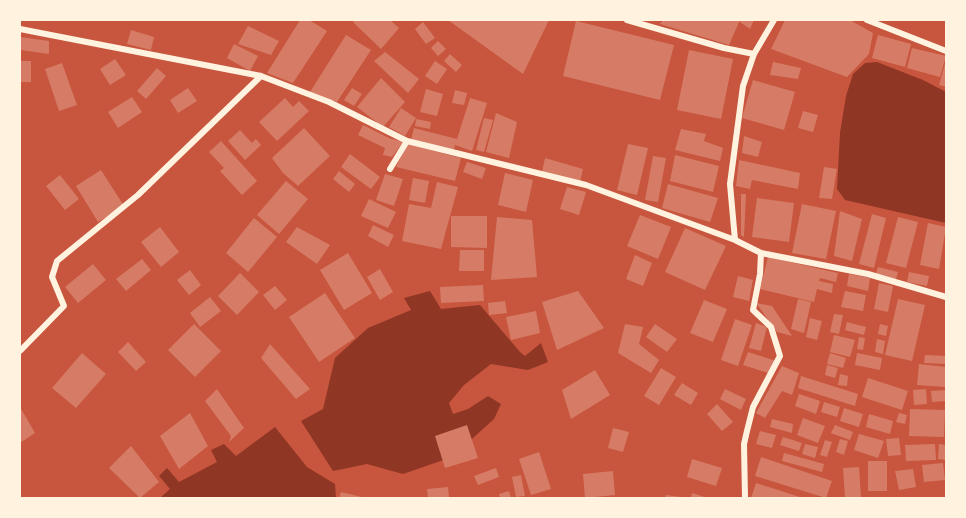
<!DOCTYPE html>
<style>
body{margin:0}
#map{position:relative;width:966px;height:518px;overflow:hidden;background:#c8553d;font-family:Arial,sans-serif}
canvas{display:block}
.frame{position:absolute;inset:0;border:21px solid #fff3e0;pointer-events:none}
</style>
<div id="map">
<canvas width="966" height="518"></canvas>
<div class="frame"></div>
</div>
<script>
const ctx = document.querySelector('canvas').getContext('2d');
ctx.lineJoin = 'round';
function paint(path, color) { ctx.fillStyle = color; ctx.fill(path, 'evenodd'); }
const shape = rows => new Path2D(rows.map(r => 'M' + r).join(''));
function stroke(path, color, width, dash) { ctx.strokeStyle = color; ctx.lineWidth = width; ctx.lineCap = dash ? 'butt' : 'round'; ctx.setLineDash(dash || []); ctx.stroke(path); }
paint(shape([
 [877,62,923,80,946,92,946,223,845,200,837,189,840,133,846,96,853,74,865,63],
 [430,291,441,309,480,305,520,352,525,356,541,343,548,362,528,370,491,364,464,385,449,403,453,414,468,409,488,396,501,404,494,419,452,457,403,474,367,464,333,471,301,421,323,409,335,358,368,328,411,310,404,298],
 [275,427,307,467,335,484,336,498,160,498,170,489,159,476,167,468,179,482,217,462,211,450,224,444,236,456]
]), '#8f3625');
paint(shape([
 [300,20,309,20,327,31,293,83,267,73],
 [355,20,390,20,399,28,381,49,353,22],
 [448,20,549,20,523,74],
 [663,20,740,20,729,45,660,24],
 [741,20,754,20,750,29,740,22],
 [785,20,850,20,873,33,869,54,847,77,771,49],
 [576,21,674,45,660,100,563,76],
 [423,22,435,38,426,44,415,29],
 [248,26,279,41,271,55,238,44],
 [131,30,154,37,151,50,127,44],
 [346,35,371,50,337,102,310,92],
 [878,35,911,44,905,67,872,58],
 [20,37,49,41,49,54,20,50],
 [438,41,446,49,438,56,431,48],
 [234,44,258,56,250,71,227,58],
 [912,48,946,56,940,77,907,68],
 [689,50,733,59,721,119,677,110],
 [385,52,419,79,408,93,374,61],
 [450,54,462,65,456,72,444,61],
 [115,59,126,75,110,85,100,69],
 [946,60,946,87,939,85],
 [20,61,31,61,31,82,20,82],
 [435,61,447,69,437,84,425,76],
 [773,62,801,68,798,79,770,75],
 [62,63,77,105,59,111,45,69],
 [157,68,166,76,146,99,137,91],
 [381,78,405,102,383,127,357,107],
 [753,80,795,92,784,130,742,118],
 [188,88,197,101,178,113,170,100],
 [352,88,362,94,354,106,344,100],
 [426,89,443,94,437,116,420,112],
 [455,90,467,93,464,105,452,103],
 [132,97,142,112,118,128,108,112],
 [285,98,293,107,299,101,309,111,277,141,259,122],
 [470,98,487,103,472,151,455,145,454,150,411,140,414,128,457,139],
 [401,108,416,118,405,136,389,127],
 [803,111,818,115,813,132,798,128],
 [496,113,517,122,509,158,486,152],
 [484,118,493,120,484,152,476,150],
 [416,119,431,122,430,129,415,126],
 [363,125,389,138,403,142,392,157,383,155,385,148,358,135],
 [304,128,330,156,298,186,283,173,272,158],
 [681,129,706,134,704,141,723,148,720,161,675,150],
 [240,130,252,143,256,139,261,145,245,160,228,141],
 [744,136,762,142,758,157,742,153],
 [221,141,257,181,242,195,220,171,224,168,209,152],
 [407,144,461,158,455,181,396,167],
 [628,144,648,148,637,195,617,190],
 [350,154,380,177,371,189,341,167],
 [675,155,719,166,713,192,670,181],
 [653,156,666,158,658,202,645,200],
 [545,158,583,169,580,182,542,172],
 [739,160,800,173,798,189,752,180,750,189,736,186],
 [467,162,486,168,482,179,463,172],
 [824,167,837,169,832,199,819,198],
 [101,170,124,206,98,222,76,186],
 [339,171,355,184,349,192,333,179],
 [505,173,533,180,526,212,498,205],
 [385,174,403,179,394,206,376,200],
 [60,175,79,199,65,210,46,186],
 [413,178,429,181,425,203,409,200],
 [286,181,308,199,279,234,257,215],
 [437,182,458,187,441,249,402,241,409,204,431,208],
 [668,184,718,198,710,222,662,208],
 [567,187,586,192,579,215,560,209],
 [741,194,746,194,744,237,741,235],
 [757,198,794,203,789,242,752,237],
 [369,199,396,212,388,228,361,216],
 [802,204,836,211,826,259,792,253],
 [840,211,862,219,852,261,834,256],
 [872,214,886,218,874,268,859,264],
 [640,215,671,227,658,259,627,246],
 [451,216,487,216,487,248,451,247],
 [497,217,532,220,537,277,491,280],
 [898,217,918,222,906,268,886,263],
 [254,218,277,237,248,272,226,253],
 [928,223,946,227,939,269,920,265],
 [373,225,394,235,388,247,368,236],
 [160,227,179,252,161,267,141,242],
 [297,227,330,245,317,264,286,242],
 [685,228,726,246,705,290,665,272],
 [460,250,484,250,484,271,459,271],
 [348,253,372,293,344,310,320,270],
 [635,255,652,263,643,286,626,279],
 [768,257,838,273,836,282,820,278,819,281,833,284,832,293,817,289,814,302,760,289],
 [142,259,151,270,126,291,116,279],
 [93,264,106,280,78,303,65,287],
 [878,267,898,272,896,279,876,274],
 [380,269,393,292,380,300,367,277],
 [190,270,201,285,189,295,177,280],
 [909,272,929,276,927,286,907,282],
 [240,273,259,292,237,315,218,296],
 [849,274,870,278,868,291,847,286],
 [738,276,753,280,749,301,733,297],
 [879,283,893,286,888,312,874,309],
 [483,285,484,301,441,303,440,287],
 [275,286,287,300,275,310,263,295],
 [578,291,604,328,557,350,542,302],
 [845,291,866,295,863,311,841,307],
 [325,293,355,338,319,362,289,317],
 [210,297,221,311,200,327,190,313],
 [798,299,811,302,804,333,791,329],
 [898,299,925,305,912,361,885,355],
 [704,300,727,309,713,342,690,333],
 [505,301,507,313,489,315,488,303],
 [756,303,772,306,792,336,777,332],
 [536,311,540,333,511,340,506,317],
 [834,314,843,315,839,334,830,332],
 [810,318,822,321,817,340,806,337],
 [735,319,752,325,738,366,721,360],
 [847,322,866,327,864,335,845,330],
 [756,323,767,327,761,351,749,348],
 [194,324,221,351,195,377,168,350],
 [625,324,643,327,639,344,659,360,651,373,618,353],
 [655,324,677,339,667,352,646,337],
 [880,324,888,326,886,336,878,334],
 [834,335,855,340,850,357,830,352],
 [859,337,865,338,863,350,857,349],
 [877,339,885,341,883,354,875,352],
 [128,342,146,362,136,371,118,352],
 [270,344,310,389,296,399,261,358],
 [748,352,776,361,771,374,743,365],
 [82,353,106,374,76,408,52,388],
 [830,353,846,358,843,368,827,364],
 [857,353,882,358,880,370,855,365],
 [925,355,946,356,946,364,924,363],
 [919,364,946,367,946,387,917,385],
 [827,365,838,368,835,378,825,375],
 [782,366,799,373,792,395,782,391,765,418,756,413],
 [661,368,676,377,659,405,644,396],
 [595,370,610,395,571,419,562,390],
 [840,374,848,376,847,386,838,385],
 [801,376,858,394,855,406,798,388],
 [868,378,908,391,902,410,862,397],
 [682,383,698,393,691,405,674,395],
 [217,389,244,428,229,442,231,436,205,401],
 [725,389,746,399,741,410,720,399],
 [926,389,927,404,914,405,913,390],
 [946,390,946,401,932,402,931,391],
 [799,394,820,401,816,414,795,406],
 [824,402,840,407,837,417,821,412],
 [717,404,733,422,722,431,707,414],
 [20,407,35,433,20,443],
 [844,408,863,414,859,427,840,421],
 [910,409,945,410,944,437,909,436],
 [190,413,208,446,179,469,160,436],
 [899,413,907,415,905,424,896,422],
 [869,414,893,421,890,434,866,427],
 [803,418,825,426,818,443,797,435],
 [772,419,793,424,792,433,770,427],
 [467,425,478,458,445,468,435,436],
 [835,425,853,432,850,440,831,433],
 [613,428,629,432,623,452,608,448],
 [760,431,776,435,772,448,756,444],
 [859,434,884,441,878,458,854,450],
 [783,437,802,443,799,451,780,445],
 [899,438,901,455,888,456,886,439],
 [840,439,848,441,844,455,836,452],
 [825,440,832,442,827,457,820,455],
 [805,444,818,447,815,458,802,454],
 [935,444,936,460,906,461,905,445],
 [939,444,946,445,946,460,938,459],
 [131,446,159,482,140,498,109,468],
 [539,452,551,489,531,495,519,459],
 [784,453,824,464,822,472,782,461],
 [761,457,832,481,826,498,755,476],
 [692,459,722,468,716,486,687,477],
 [868,461,887,461,887,491,868,491],
 [943,463,945,480,924,482,922,465],
 [859,467,861,498,845,498,843,468],
 [496,468,499,477,478,485,474,476],
 [913,469,916,487,899,490,895,471],
 [613,471,615,495,585,498,583,474],
 [521,475,525,496,516,497,512,477],
 [756,483,803,498,751,498],
 [448,487,449,498,428,498,427,489],
 [509,491,511,498,500,498,499,494],
 [341,492,366,498,339,498],
 [692,493,708,498,691,498],
 [666,495,681,497,681,498,665,498]
]), '#d67c66');
stroke(shape([
 [627,20,724,48,754,54],
 [867,20,946,51],
 [20,29,261,76,329,102,407,141,586,185,735,240,761,253,868,274,946,297],
 [390,169,407,141],
 [735,240,730,184,743,86,754,54,774,20],
 [20,351,64,306,52,277,57,261,138,195,261,76],
 [745,498,744,444,747,431,753,407,780,356,771,327,753,310,760,274,761,253]
]), '#fff3e0', 6);
</script>
